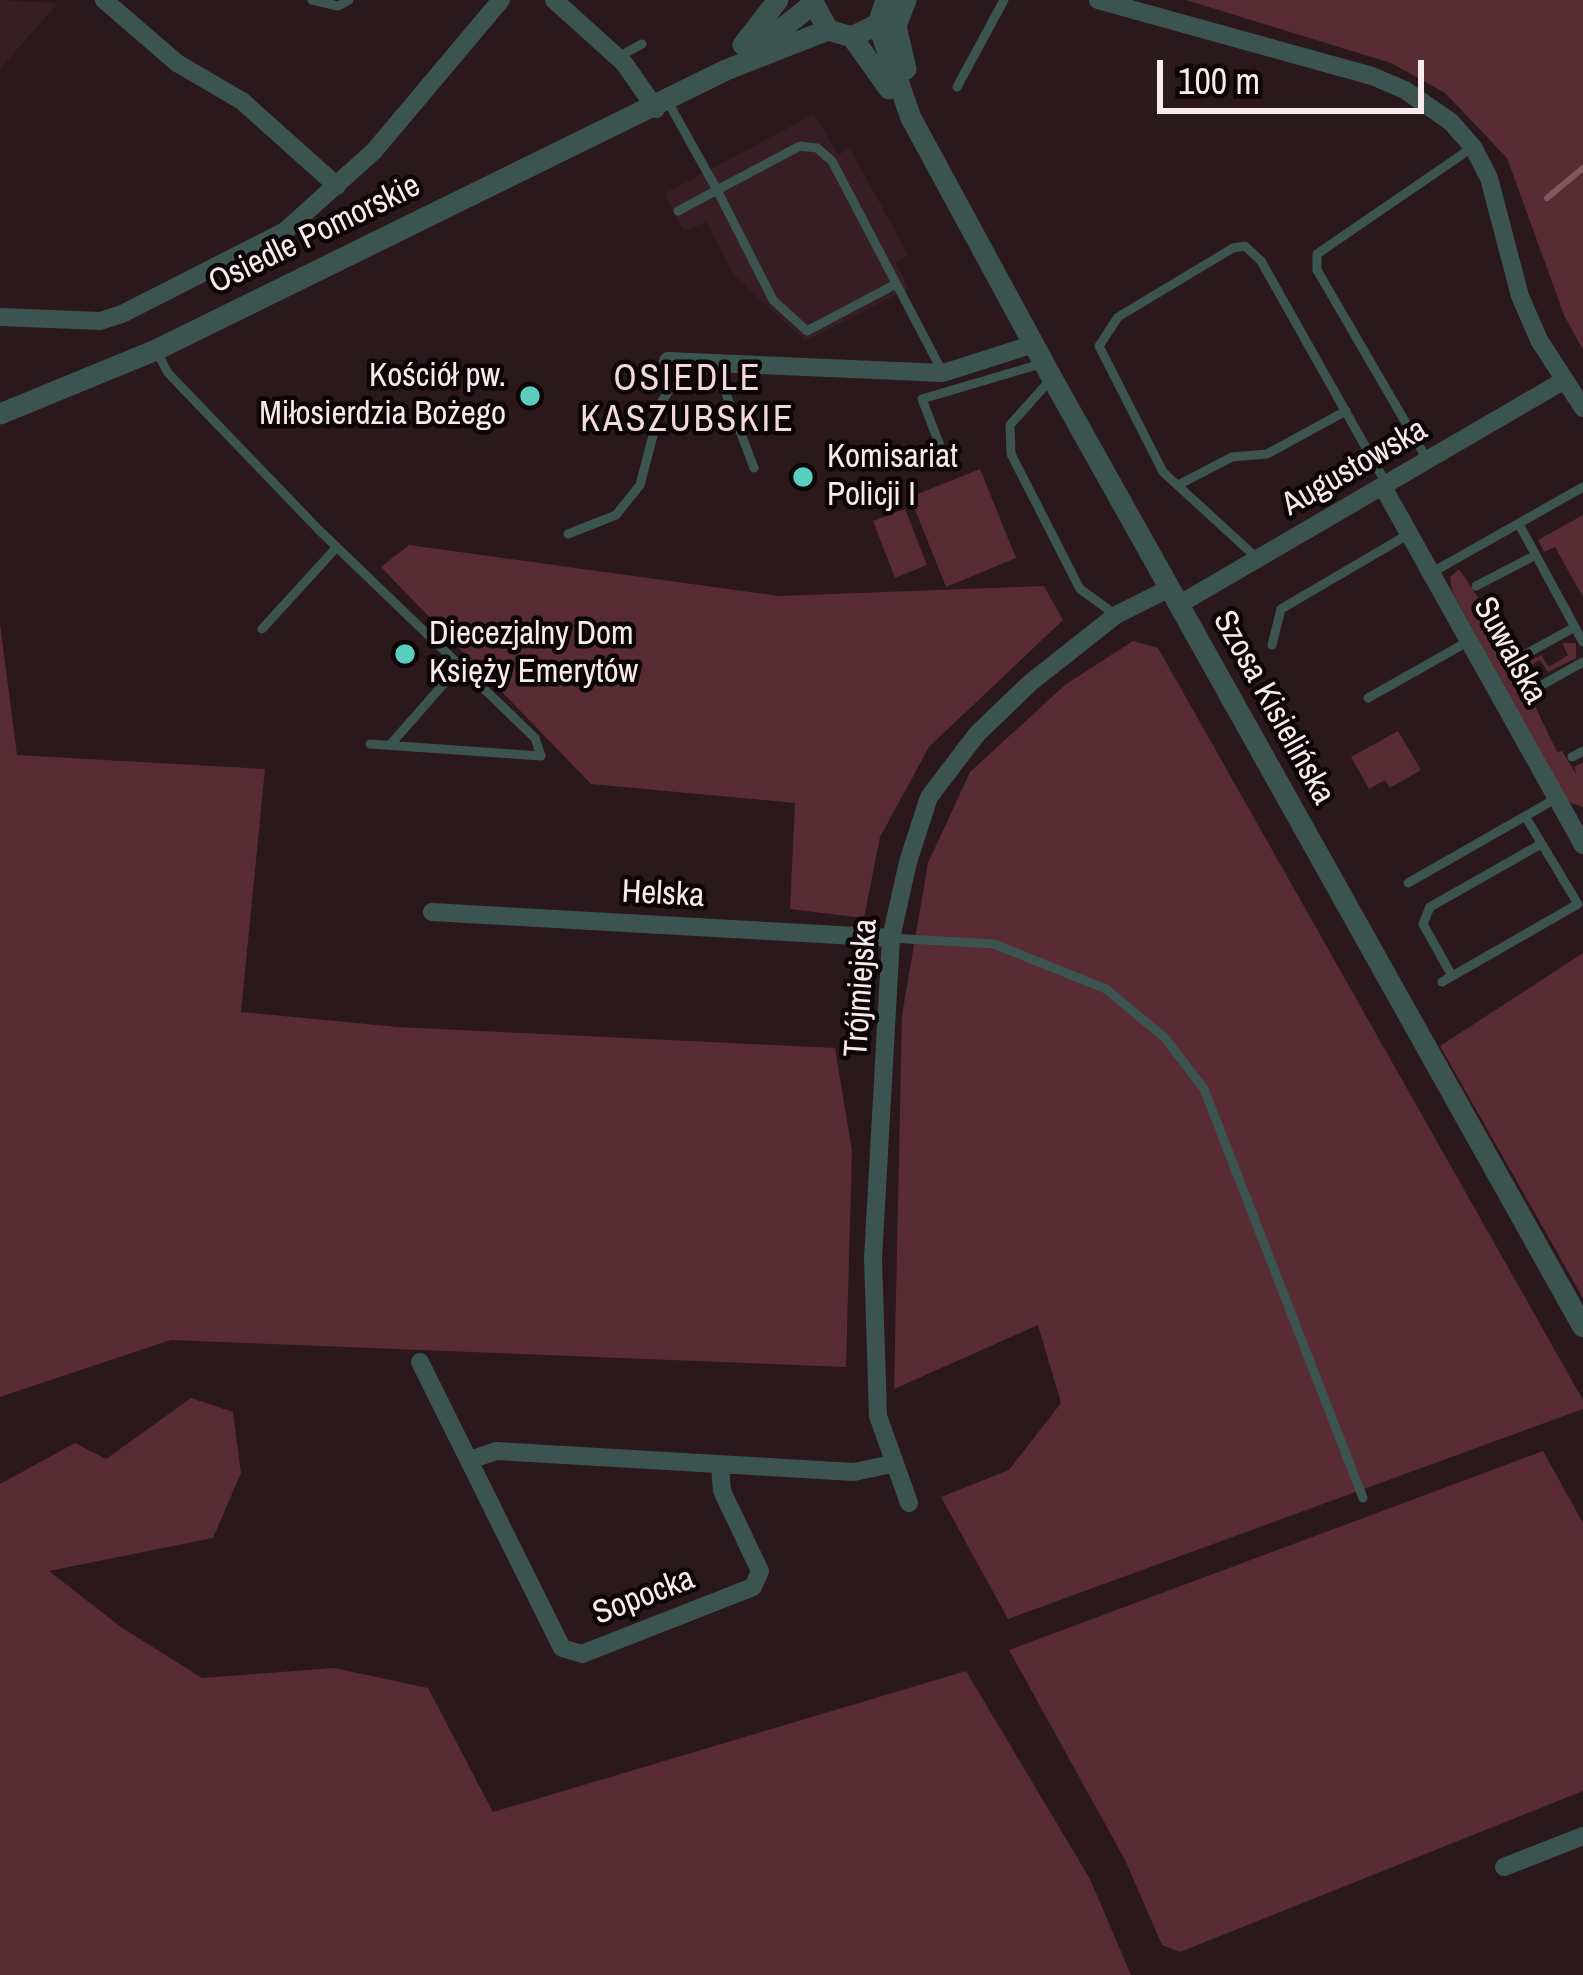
<!DOCTYPE html>
<meta charset="utf-8">
<style>
body{margin:0}
#map{position:relative;width:1583px;height:1975px;overflow:hidden;background:#2a181c;font-family:"Archivo Narrow",sans-serif}
canvas{display:block}
.scale{position:absolute;left:1157px;top:60px;width:267px;height:54px;box-sizing:border-box;border:6px solid #f9ebed;border-top:0;padding-left:15px;font-size:36px;line-height:42px;white-space:nowrap;color:#f9ebed;-webkit-text-stroke:9px #0d0607;paint-order:stroke}
</style>
<div id="map">
<canvas width="1583" height="1975"></canvas>
<div class="scale">100 m</div>
</div>
<script>
const ctx = document.querySelector('canvas').getContext('2d');
ctx.lineJoin = 'round';
function paint(path, color) { ctx.fillStyle = color; ctx.fill(path, 'evenodd'); }
const shape = rows => new Path2D(rows.map(r => 'M' + r).join(''));
function stroke(path, color, width, dash) { ctx.strokeStyle = color; ctx.lineWidth = width; ctx.lineCap = dash ? 'butt' : 'round'; ctx.setLineDash(dash || []); ctx.stroke(path); }
function label(font, color, halo, rows, align = 'center') {
  ctx.font = font + ' "Archivo Narrow",sans-serif'; ctx.lineWidth = 9; ctx.setLineDash([]); ctx.textBaseline = 'middle'; ctx.strokeStyle = halo; ctx.fillStyle = color; for (const [text, x, y, turn = 0] of rows) {
    ctx.save(); ctx.translate(x, y); ctx.rotate((+turn || 0) * Math.PI / 180); ctx.textAlign = isNaN(turn) ? turn : align; if (halo) ctx.strokeText(text, 0, 0); ctx.fillText(text, 0, 0); ctx.restore();
  }
}
paint(shape([
 [0,0,58,3,0,69],
 [814,114,838,155,850,148,908,255,896,263,909,288,805,341,734,275,706,222,684,231,664,194]
]), '#371e24');
paint(shape([
 [1186,0,1583,0,1583,350,1564,315,1507,158,1445,93,1391,63],
 [980,469,1016,558,946,587,910,497],
 [905,509,927,565,895,578,873,521],
 [1583,515,1583,597,1555,547,1544,552,1538,540],
 [409,545,779,596,1044,586,1063,620,929,747,880,837,864,918,790,909,795,803,591,784,381,567],
 [1459,569,1479,599,1473,603,1516,669,1541,655,1549,667,1568,655,1562,643,1576,643,1576,658,1548,672,1540,660,1519,673,1557,752,1562,751,1577,775,1574,767,1583,762,1583,807,1568,802,1452,591,1450,577],
 [0,624,17,755,265,769,241,1012,398,1027,835,1048,852,1151,846,1367,171,1340,0,1397],
 [1133,641,1158,648,1583,1400,1583,1409,1008,1619,941,1497,1009,1470,1061,1403,1038,1325,894,1389,902,1015,928,863,970,772,1065,685],
 [1398,731,1421,770,1390,788,1385,780,1369,789,1351,757],
 [1583,953,1583,1298,1440,1046],
 [191,1398,233,1412,241,1473,213,1538,49,1571,121,1627,202,1678,334,1668,428,1688,493,1812,966,1671,1090,1879,1131,1975,0,1975,0,1484,75,1443,106,1459],
 [1543,1451,1583,1523,1583,1791,1180,1952,1162,1945,1125,1860,1009,1650]
]), '#582b35');
stroke(shape([
 [1547,198,1583,168]
]), '#875560', 6);
stroke(shape([
 [312,0,338,6,349,0],
 [618,57,642,44],
 [957,87,1004,0],
 [668,102,717,190,800,146,817,148,832,161,943,373],
 [678,211,717,190,773,300,807,331,896,284],
 [156,350,168,373,319,530,535,738,541,756,370,744],
 [714,362,754,468],
 [1052,378,1010,425,1011,454,1080,589,1116,615],
 [1428,461,1317,270,1317,254,1473,147],
 [947,464,922,399,1044,363],
 [1178,485,1232,457,1267,454,1346,411],
 [1520,526,1583,642],
 [568,534,616,515,640,485,662,401,687,365],
 [1258,559,1163,472,1099,346,1118,317,1233,248,1245,246,1261,261,1387,485],
 [1431,573,1583,487],
 [1476,586,1536,555],
 [262,629,337,547],
 [1272,645,1281,609,1409,534],
 [1515,660,1575,627],
 [1533,690,1583,662],
 [1368,698,1469,641],
 [390,745,462,663],
 [1572,757,1583,751],
 [1408,883,1557,798],
 [891,938,994,944,1106,989,1165,1038,1204,1089,1363,1498],
 [1452,976,1423,924,1430,907,1541,844],
 [1442,982,1578,904,1525,816]
]), '#3c5450', 9);
stroke(shape([
 [104,0,177,63,242,101,337,186],
 [554,0,624,63,656,109],
 [1098,0,1372,76,1405,90,1451,122,1473,147,1489,178,1520,296,1539,340,1583,408],
 [0,317,100,321,122,314,285,231,374,151,501,0],
 [668,361,943,373,1034,344],
 [1383,487,1583,845],
 [1178,605,1563,381],
 [432,912,891,938],
 [420,1362,562,1648,582,1654,753,1587,760,1571,722,1491,720,1465],
 [470,1460,496,1451,854,1472,892,1464],
 [909,1503,878,1416,873,1259,891,938,908,862,929,797,977,734,1030,683,1116,615,1168,589],
 [1504,1867,1583,1836]
]), '#3c5450', 18);
stroke(shape([
 [812,0,828,30,852,37,878,24,886,0],
 [906,0,896,26,906,69],
 [878,24,911,118,1052,378,1583,1327],
 [852,37,889,89],
 [743,45,778,0],
 [757,48,813,4],
 [0,414,156,350,726,70,828,30]
]), '#3c5450', 21);
for (const [x, y, r, color] of [
 [530,396,12,"#5acebc"],
 [803,477,12,"#5acebc"],
 [405,654,12,"#5acebc"]
]) { const dot = new Path2D(); dot.arc(x, y, r, 0, 2 * Math.PI); ctx.fillStyle = color; ctx.fill(dot); stroke(dot, '#0d0607', 4.5); }
label('33px', '#f9ebed', '#0d0607', [
 ["Osiedle Pomorskie",315,235,-26],
 ["Augustowska",1355,468,-30],
 ["Suwalska",1509,651,61],
 ["Szosa Kisielińska",1273,708,61],
 ["Helska",663,895,3],
 ["Trójmiejska",862,988,-86],
 ["Sopocka",644,1597,-21]
]);
label('33px', '#f9ebed', '#0d0607', [
 ["Kościół pw.",506,377,"right"],
 ["Miłosierdzia Bożego",506,415,"right"],
 ["Komisariat",827,458],
 ["Policji I",827,496],
 ["Diecezjalny Dom",429,635],
 ["Księży Emerytów",429,673]
], 'left');
ctx.letterSpacing = '3px';
label('36px', '#f3d8dd', '#0d0607', [
 ["OSIEDLE",688,380],
 ["KASZUBSKIE",688,421]
]);
ctx.letterSpacing = '0px';
</script>
